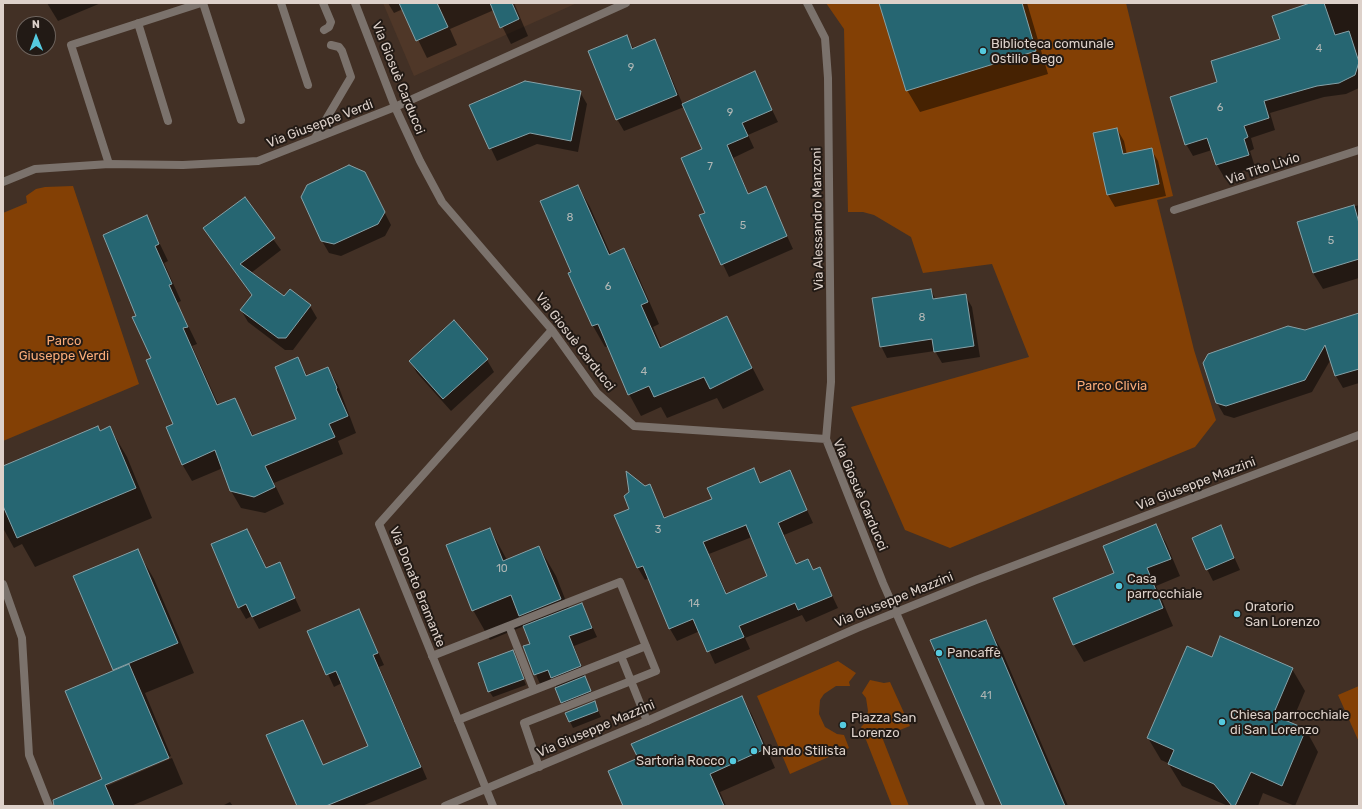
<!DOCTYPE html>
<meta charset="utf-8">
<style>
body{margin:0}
#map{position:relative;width:1362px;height:809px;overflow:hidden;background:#423025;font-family:Rubik,sans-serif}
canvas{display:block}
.frame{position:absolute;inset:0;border:4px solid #ddd1ca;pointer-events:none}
.north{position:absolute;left:16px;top:16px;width:40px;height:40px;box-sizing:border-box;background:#221a15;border:1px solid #6d635d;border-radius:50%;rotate:359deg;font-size:11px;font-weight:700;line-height:16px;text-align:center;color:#ddd1ca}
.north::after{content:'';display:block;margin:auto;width:14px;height:18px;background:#55cadf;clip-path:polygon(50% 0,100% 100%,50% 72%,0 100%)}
</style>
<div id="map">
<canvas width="1362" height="809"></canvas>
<div class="frame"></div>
<div class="north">N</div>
</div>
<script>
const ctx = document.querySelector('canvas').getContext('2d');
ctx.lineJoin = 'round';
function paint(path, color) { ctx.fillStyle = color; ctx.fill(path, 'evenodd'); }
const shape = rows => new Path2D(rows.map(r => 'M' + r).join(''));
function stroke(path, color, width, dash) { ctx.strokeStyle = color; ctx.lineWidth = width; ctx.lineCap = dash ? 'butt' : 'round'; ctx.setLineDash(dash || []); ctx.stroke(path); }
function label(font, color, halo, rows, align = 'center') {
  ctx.font = font + ' Rubik,sans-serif'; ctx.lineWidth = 4; ctx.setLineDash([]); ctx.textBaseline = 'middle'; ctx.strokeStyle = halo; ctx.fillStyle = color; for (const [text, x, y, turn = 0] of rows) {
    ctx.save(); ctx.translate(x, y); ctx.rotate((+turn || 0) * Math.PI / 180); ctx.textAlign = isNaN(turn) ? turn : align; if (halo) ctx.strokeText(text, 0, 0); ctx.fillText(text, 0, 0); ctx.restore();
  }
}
paint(shape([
 [383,3,577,3,414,76]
]), '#4f3728');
paint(shape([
 [826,3,1126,3,1173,196,1157,200,1194,350,1216,420,1195,447,950,548,905,530,851,407,1029,357,992,264,923,273,911,237,874,215,863,212,848,212,844,29],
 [73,186,139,384,3,441,3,213,27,203,26,196,36,189,45,187],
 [838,661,856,673,849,682,850,686,836,686,824,694,820,700,819,714,825,727,837,734,844,735,849,748,790,774,757,696],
 [870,680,884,683,890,682,910,726,882,737,909,806,892,806,861,727,865,723,868,711,866,698,862,693],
 [1359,686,1359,742,1338,695]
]), '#834005');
paint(shape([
 [47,3,101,3,58,21],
 [388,3,514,3,528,36,511,44,494,10,450,29,457,45,427,58,403,9,394,13],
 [881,3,1027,3,1048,74,920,112,907,90],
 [1314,3,1359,3,1359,88,1346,94,1324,97,1270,113,1275,130,1251,138,1254,149,1250,151,1255,167,1224,177,1217,165,1212,150,1193,156,1186,144,1219,83,1281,40],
 [626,36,634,49,655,41,661,53,683,105,754,73,778,122,748,135,754,148,733,158,749,195,765,188,793,249,729,277,700,216,706,213,703,149,684,107,624,131,617,119],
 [580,92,587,104,578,152,537,144,497,161,470,105],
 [1117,129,1124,141,1127,155,1151,149,1158,161,1166,196,1115,207,1108,195,1094,133],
 [364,172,391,225,385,236,341,256,329,253,322,241],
 [578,186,590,207,611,255,624,249,636,271,659,324,653,327,662,348,726,317,764,390,723,409,717,398,667,418,661,407,641,416,629,394,608,346,605,347,593,326,570,273,572,272],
 [244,199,281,250,251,273,284,298,310,306,317,318,293,350,285,350,248,322,241,310,252,296,204,228],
 [1359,205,1359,278,1323,289,1313,273,1298,223],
 [147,217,168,261,164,263,181,301,177,303,197,344,192,346,219,406,235,399,254,437,298,420,298,359,308,377,328,368,338,385,356,433,338,441,343,454,274,483,284,504,265,513,241,508,231,491,223,468,192,481,182,464,175,424,137,317],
 [931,290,936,300,965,295,972,307,980,357,942,363,935,351,887,358,881,346],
 [1359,314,1359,383,1343,388,1336,376,1331,359,1312,392,1234,418,1224,415,1217,403,1305,331],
 [454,322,487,360,494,372,451,411,417,373,410,361],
 [98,427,101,432,110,428,127,457,152,518,35,567,22,544,14,548,3,528,3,467],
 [754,469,761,483,789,471,813,523,784,535,797,565,808,560,814,571,819,568,838,608,806,622,802,615,745,638,750,649,715,664,700,631,677,641,670,629,649,578,645,580,638,568,616,516,630,509,645,487,650,485,665,518,713,500],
 [752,537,769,577,727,594,709,554],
 [1156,526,1166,543,1180,576,1156,586,1173,626,1084,662,1074,645,1116,574],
 [1220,526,1240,570,1213,581,1207,569],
 [490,529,507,560,539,547,556,576,569,609,582,604,597,637,574,646,585,675,583,676,593,697,565,708,553,679,540,684,524,647,531,644,524,626,490,640,473,610],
 [247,530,267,568,279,563,301,611,259,629,252,616,246,619,239,607],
 [137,550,154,579,194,673,145,693,171,756,107,783,107,786,172,758,183,784,131,806,67,806,103,779,115,671,75,576],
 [359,610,384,665,379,667,427,779,362,806,298,806,302,721,324,766,370,746,342,683,334,687,308,632],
 [985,621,1002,651,1068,806,1003,806],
 [515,657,526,685,493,697,489,691],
 [1212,658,1292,669,1305,691,1291,724,1306,730,1318,752,1295,806,1263,793,1258,806,1228,806,1182,786,1168,763,1161,760,1148,738],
 [742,697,752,715,775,768,720,792,726,806,624,806,639,759],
 [594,702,601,717,573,728,566,713],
 [230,802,233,806,222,806]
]), '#0007');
const building = shape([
 [399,3,437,3,448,27,416,41,399,3],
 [490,3,512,3,519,19,500,28,490,3],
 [879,3,1022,3,1036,51,906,91,879,3],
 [1310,3,1324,3,1335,35,1349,31,1359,62,1355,75,1339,83,1317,86,1264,101,1269,118,1244,126,1248,137,1244,139,1249,155,1216,165,1207,138,1185,145,1170,97,1217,82,1211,61,1280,39,1272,16,1310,3],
 [627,35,632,49,655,39,677,95,616,120,588,51,627,35],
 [755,71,772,110,742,123,748,136,727,145,748,194,766,186,787,236,721,265,699,215,705,213,681,158,702,149,682,104,755,71],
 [525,81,581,91,571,141,530,133,489,149,469,105,525,81],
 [1117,128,1123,154,1152,148,1159,184,1107,195,1093,133,1117,128],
 [349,165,365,172,385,212,378,224,334,244,321,241,301,197,307,185,349,165],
 [578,185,609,255,624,248,648,302,641,305,660,348,727,316,752,368,710,389,704,377,654,397,649,386,628,395,598,324,592,326,568,273,571,272,540,201,578,185],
 [245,197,275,238,240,264,284,296,290,289,311,305,286,338,278,338,240,310,252,295,203,228,245,197],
 [1354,205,1359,223,1359,259,1313,273,1297,222,1354,205],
 [147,215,159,244,155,246,172,284,169,285,188,327,183,328,217,405,235,398,252,436,296,419,275,367,298,357,306,376,328,367,337,388,336,389,348,416,329,424,335,437,265,466,275,487,254,497,230,491,215,450,182,465,166,427,173,424,146,360,151,358,132,317,136,316,103,235,147,215],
 [931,289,933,299,966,294,974,346,934,352,932,339,880,347,872,298,931,289],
 [1359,313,1359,369,1335,376,1325,345,1305,380,1226,406,1216,403,1203,363,1208,354,1288,326,1305,330,1359,313],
 [454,320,488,359,443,399,409,361,454,320],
 [98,426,100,431,110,426,136,488,17,538,3,506,3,466,98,426],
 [754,468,760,483,790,470,807,510,778,523,796,564,808,559,813,570,820,567,832,596,798,610,795,603,739,626,744,637,707,652,693,619,669,629,643,566,637,568,614,515,629,509,624,496,629,492,626,471,645,486,650,484,664,518,712,499,707,488,754,468],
 [746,525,767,576,726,594,703,542,746,525],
 [1156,524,1171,559,1147,568,1163,608,1073,645,1053,598,1114,573,1103,546,1156,524],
 [1221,525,1234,558,1206,570,1192,538,1221,525],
 [490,528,503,561,539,546,561,599,519,616,511,595,472,611,446,545,490,528],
 [247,529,266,568,280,562,295,598,252,617,246,604,238,608,211,544,247,529],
 [138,549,178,643,113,670,73,576,138,549],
 [582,603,592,628,569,636,581,666,551,678,548,670,534,675,523,646,530,644,523,626,582,603],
 [359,609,378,653,373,655,421,767,326,806,297,806,266,735,303,720,323,765,368,746,336,671,326,675,307,631,359,609],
 [986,620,1065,806,1002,806,930,640,986,620],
 [1220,636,1293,668,1273,715,1306,729,1282,786,1251,772,1235,806,1232,806,1214,784,1168,764,1174,750,1147,738,1187,646,1212,657,1220,636],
 [513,650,524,679,488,692,478,663,513,650],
 [129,664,169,758,105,785,114,806,54,806,53,800,102,779,65,691,129,664],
 [585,676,591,691,561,703,555,688,585,676],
 [742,696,765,749,710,774,724,806,623,806,608,771,638,758,631,744,742,696],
 [595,701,598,711,569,722,565,713,595,701]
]);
paint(building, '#266672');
stroke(building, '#86a1a7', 1);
stroke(shape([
 [203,3,241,120],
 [281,3,308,85],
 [323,3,331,22,329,27,324,30],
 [138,23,168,121],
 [315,138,351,77,342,51,339,47,331,45],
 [109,164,71,45,201,3],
 [509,626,534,690],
 [432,656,620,582,656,671,631,681,621,656,458,720],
 [621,656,646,646],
 [539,767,524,723,631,681,647,721]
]), '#7b726c', 8);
stroke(shape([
 [355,3,395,107,420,161,442,202,552,330,597,393,634,426,826,439],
 [807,3,825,38,828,78,831,382,826,439,883,583,981,806],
 [3,182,35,169,109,164,183,165,258,161,395,107,626,3],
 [1174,210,1359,150],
 [3,584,22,638,29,755,49,806],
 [445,806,647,721,857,628,976,580,1359,435],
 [493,806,379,524,552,330]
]), '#7b726c', 8);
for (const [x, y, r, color] of [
 [983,51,4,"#55cadf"],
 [1119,586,4,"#55cadf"],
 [1237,614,4,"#55cadf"],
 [939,653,4,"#55cadf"],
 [1222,722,4,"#55cadf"],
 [843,725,4,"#55cadf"],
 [754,751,4,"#55cadf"],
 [733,761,4,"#55cadf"]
]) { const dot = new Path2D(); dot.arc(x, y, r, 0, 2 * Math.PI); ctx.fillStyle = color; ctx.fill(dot); stroke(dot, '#221a15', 1.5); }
label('11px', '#afb6b4', null, [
 ["4",1319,49],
 ["9",631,68],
 ["6",1220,108],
 ["9",730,113],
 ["7",710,167],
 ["8",570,218],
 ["5",743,226],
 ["5",1331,241],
 ["6",608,287],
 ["8",922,318],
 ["4",644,372],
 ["3",658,530],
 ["10",502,569],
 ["14",694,604],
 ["41",986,696]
]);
label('13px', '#ddd1ca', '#221a15', [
 ["Biblioteca comunale",991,44],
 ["Ostilio Bego",991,59],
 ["Casa",1127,579],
 ["parrocchiale",1127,594],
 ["Oratorio",1245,607],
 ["San Lorenzo",1245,622],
 ["Pancaffè",947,653],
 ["Chiesa parrocchiale",1230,715],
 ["di San Lorenzo",1230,730],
 ["Piazza San",851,718],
 ["Lorenzo",851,733],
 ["Nando Stilista",762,751],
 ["Sartoria Rocco",725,761,"right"]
], 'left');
label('13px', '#ddd1ca', '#221a15', [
 ["Via Giosuè Carducci",398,78,68],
 ["Via Giuseppe Verdi",320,124,-21],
 ["Via Tito Livio",1263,169,-18],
 ["Via Alessandro Manzoni",818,219,-91],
 ["Via Giosuè Carducci",575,342,52],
 ["Via Giuseppe Mazzini",1196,484,-21],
 ["Via Giosuè Carducci",860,495,67],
 ["Via Donato Bramante",417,587,68],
 ["Via Giuseppe Mazzini",894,600,-22],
 ["Via Giuseppe Mazzini",596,729,-23]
]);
label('13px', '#f9ab78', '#221a15', [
 ["Parco",64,341],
 ["Giuseppe Verdi",64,356],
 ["Parco Clivia",1112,386]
]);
</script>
